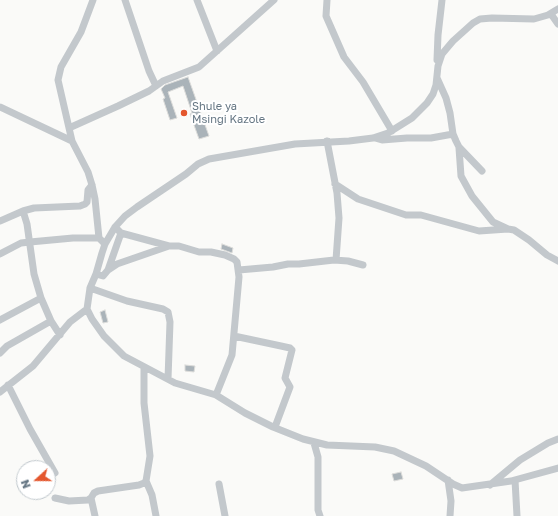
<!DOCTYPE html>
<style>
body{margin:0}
#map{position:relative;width:558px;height:516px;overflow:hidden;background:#fafaf8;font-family:"Golos Text",sans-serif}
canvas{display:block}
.north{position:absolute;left:16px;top:460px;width:40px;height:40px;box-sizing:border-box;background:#fff;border:1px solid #c1c8cd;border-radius:50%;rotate:249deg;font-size:11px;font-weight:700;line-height:16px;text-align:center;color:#657683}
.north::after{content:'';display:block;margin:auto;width:14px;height:18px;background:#e4572e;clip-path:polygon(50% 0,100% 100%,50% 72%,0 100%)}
</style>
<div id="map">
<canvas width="558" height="516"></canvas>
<div class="north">N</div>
</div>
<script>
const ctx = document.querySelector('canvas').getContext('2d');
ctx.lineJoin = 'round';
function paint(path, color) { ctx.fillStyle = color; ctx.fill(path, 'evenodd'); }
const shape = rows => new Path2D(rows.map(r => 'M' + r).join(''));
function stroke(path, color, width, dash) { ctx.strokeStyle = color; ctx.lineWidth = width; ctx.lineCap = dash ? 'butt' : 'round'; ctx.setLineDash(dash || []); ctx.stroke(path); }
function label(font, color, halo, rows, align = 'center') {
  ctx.font = font + ' "Golos Text",sans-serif'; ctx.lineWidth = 4; ctx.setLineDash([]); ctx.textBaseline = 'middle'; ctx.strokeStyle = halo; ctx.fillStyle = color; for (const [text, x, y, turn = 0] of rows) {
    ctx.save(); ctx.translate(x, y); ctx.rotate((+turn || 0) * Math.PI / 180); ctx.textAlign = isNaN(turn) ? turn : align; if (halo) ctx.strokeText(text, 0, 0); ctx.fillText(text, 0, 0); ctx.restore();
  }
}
const building = shape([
 [188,77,209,136,199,139,190,114,192,113,183,86,168,92,177,118,170,120,163,99,165,98,161,89,165,85,188,77],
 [222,244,233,248,232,253,221,249,222,244],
 [105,310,108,322,103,323,100,312,105,310],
 [185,365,195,366,194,372,185,371,185,365],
 [401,472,403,479,394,481,392,474,401,472]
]);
paint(building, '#aab3b9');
stroke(building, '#dcdcda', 1);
stroke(shape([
 [93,0,81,32,61,67,58,80,72,141,88,172,92,185,95,199,99,238,105,244],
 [125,0,149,71,156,86],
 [197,0,217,51],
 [327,0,326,16,344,57,363,82,392,131],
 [558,9,548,15,534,19,492,18,480,19,473,23,453,41,442,54,438,66,436,85,433,94,427,103,412,118,388,133,373,138,349,141,295,144,209,159,198,164,186,174,137,207,125,216,115,227,105,244,102,253,96,274,90,288,87,309,92,319,104,336,124,356,175,383,216,395,245,413,273,427,303,439,327,445,375,447,394,451,426,466,453,484,462,488,511,481,558,468],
 [551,14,558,24],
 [437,60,438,35,442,0],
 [437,78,446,98,450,113,453,134,456,141,459,147,482,171],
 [0,107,72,141],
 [69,128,118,106,149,91,163,81,199,67,274,0],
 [375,138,382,140,407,138,431,138,453,134],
 [327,141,337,193,339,218,336,260],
 [459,148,461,176,472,196,493,222,508,229],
 [335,184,358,199,406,215,421,215,479,231,508,229,514,230,529,240,547,255,558,261],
 [23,211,27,224,34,274,41,298,51,321,60,335],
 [0,221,23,211,34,208,80,206,85,204,87,202,88,190,92,185],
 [115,227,121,233,169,246,179,246,199,252,211,252,225,255,234,259,237,262,239,277,232,355,216,395],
 [0,254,21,243,30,242,73,238,99,238],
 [108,270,117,264,169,246],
 [239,270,273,267,288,264,299,264,334,260,348,261,363,265],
 [96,274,103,276,108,270,121,233],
 [90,288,127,301,163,309,168,312,170,322,168,379],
 [0,320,41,298],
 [234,336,281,346,290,348,292,350,285,378,290,387,275,427],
 [0,353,7,346,51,321],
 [144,367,144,403,150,456,146,481,152,495,156,516],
 [8,385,30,429,55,473],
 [0,392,33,366,70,322,87,309],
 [314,443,318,457,318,510,320,516],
 [448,480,451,501,450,516],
 [515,480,517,516],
 [219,484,225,516],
 [490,485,520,460,548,443,558,439],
 [55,498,69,501,88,500,91,498,94,493,98,491,139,485,144,483,146,481],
 [91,498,95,516]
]), '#c3c8cc', 7);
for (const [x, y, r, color] of [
 [184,113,4,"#e4572e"]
]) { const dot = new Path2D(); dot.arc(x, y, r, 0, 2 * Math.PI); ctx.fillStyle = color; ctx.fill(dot); stroke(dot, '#fff', 1.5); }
label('11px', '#657683', '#fff', [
 ["Shule ya",192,107],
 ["Msingi Kazole",192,120]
], 'left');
</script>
